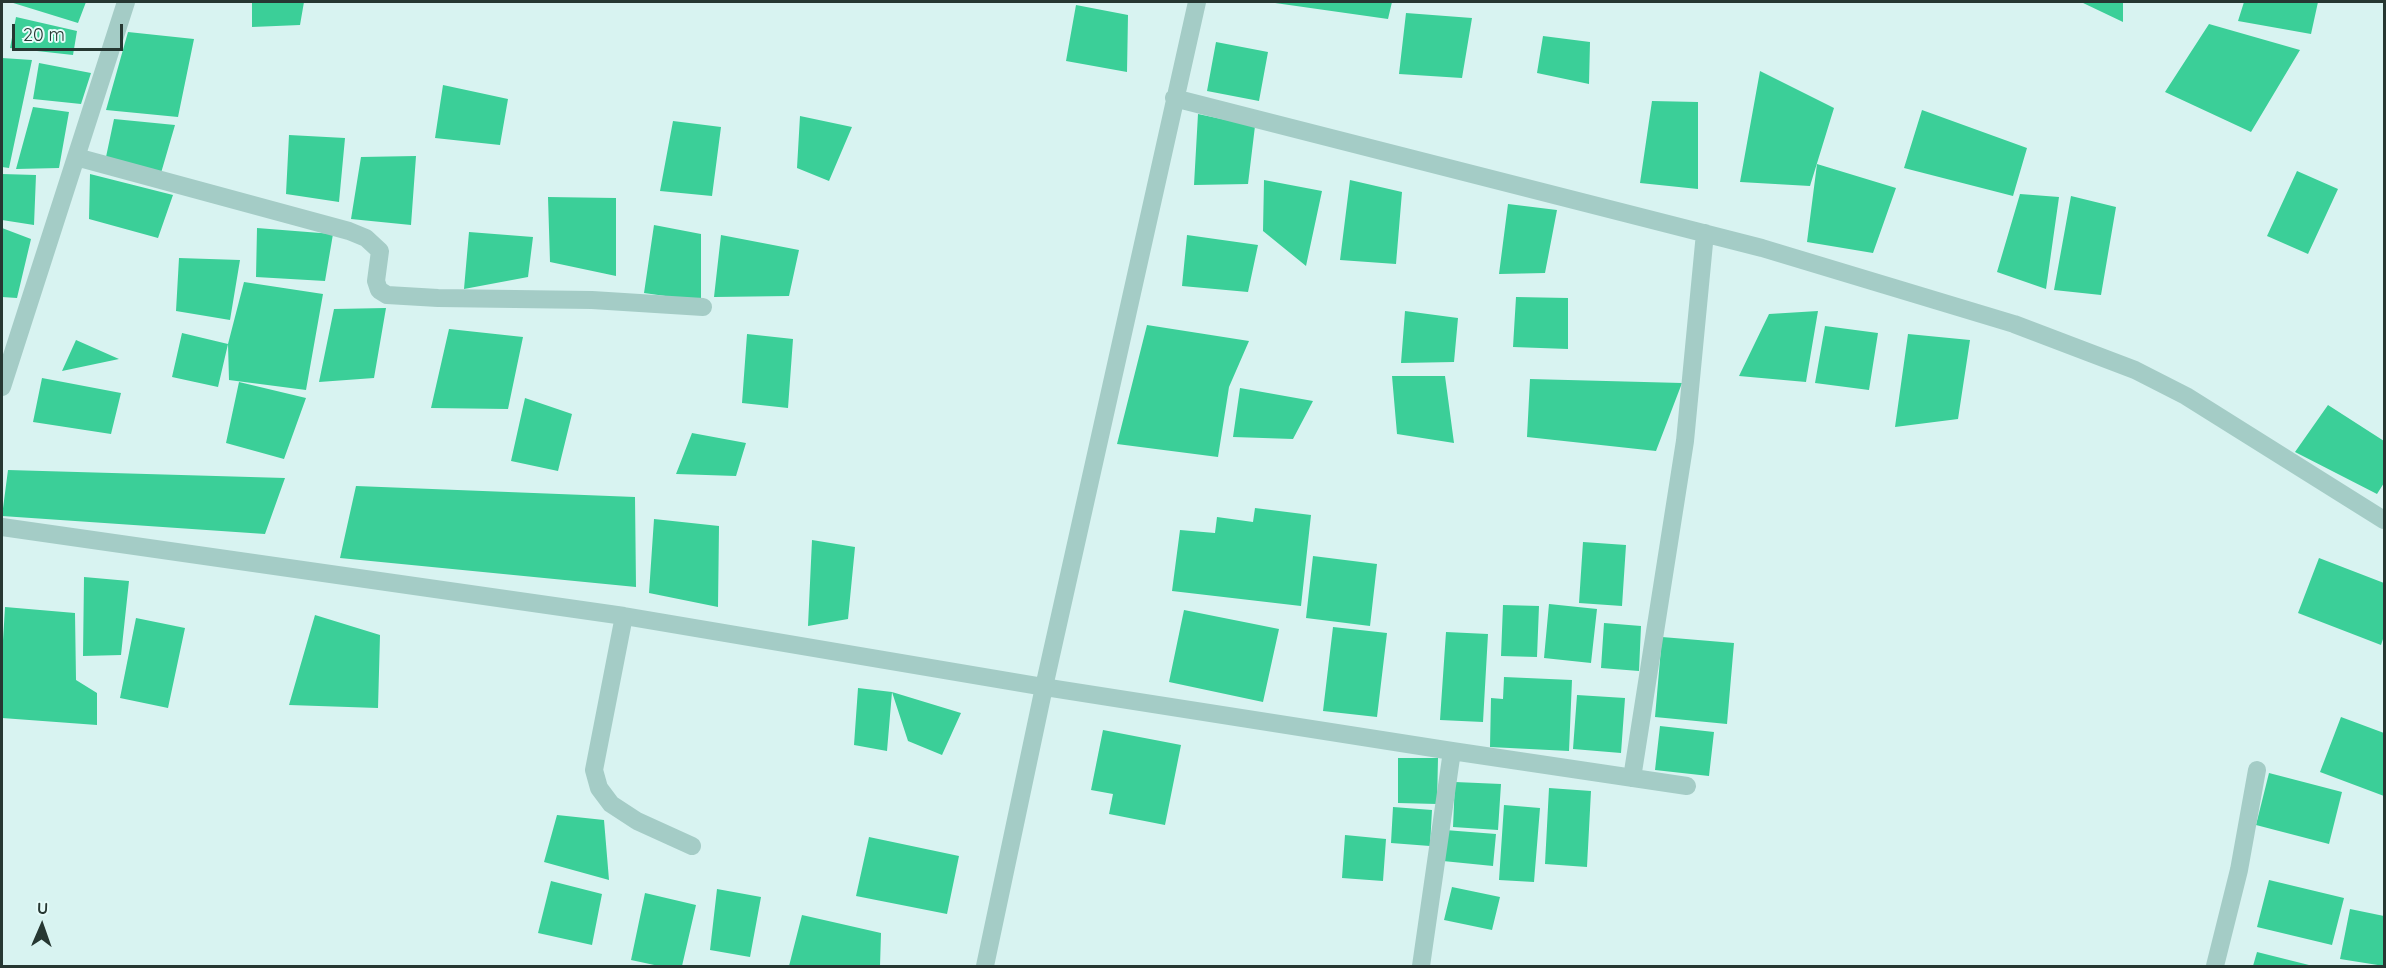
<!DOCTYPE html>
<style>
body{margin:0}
#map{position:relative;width:2386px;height:968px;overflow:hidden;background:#d8f3f1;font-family:Quicksand,sans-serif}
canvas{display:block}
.frame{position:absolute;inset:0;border:3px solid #263732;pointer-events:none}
.north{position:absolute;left:12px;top:896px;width:60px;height:60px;-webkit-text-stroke:4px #e5fbf9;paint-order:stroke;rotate:2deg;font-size:16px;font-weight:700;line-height:24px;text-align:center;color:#263732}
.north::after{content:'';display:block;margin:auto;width:21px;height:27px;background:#263732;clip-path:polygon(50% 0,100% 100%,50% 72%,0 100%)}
.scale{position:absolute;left:12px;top:24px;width:111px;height:27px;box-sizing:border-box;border:3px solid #263732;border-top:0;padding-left:8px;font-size:18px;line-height:21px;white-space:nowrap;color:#263732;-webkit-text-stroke:4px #e5fbf9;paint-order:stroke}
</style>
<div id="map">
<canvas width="2386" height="968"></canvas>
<div class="frame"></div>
<div class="north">U</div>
<div class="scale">20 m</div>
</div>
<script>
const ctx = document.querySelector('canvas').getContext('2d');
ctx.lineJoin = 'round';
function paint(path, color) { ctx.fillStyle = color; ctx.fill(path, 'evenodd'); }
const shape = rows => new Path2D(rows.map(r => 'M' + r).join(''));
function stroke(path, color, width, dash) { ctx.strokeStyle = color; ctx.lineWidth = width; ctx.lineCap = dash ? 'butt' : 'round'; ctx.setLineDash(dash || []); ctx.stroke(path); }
paint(shape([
 [10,2,86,2,78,23],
 [252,2,304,2,300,25,252,27],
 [1268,2,1392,2,1388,19],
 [2081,2,2123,2,2123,22],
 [2244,2,2318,2,2311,34,2238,21],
 [1076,5,1128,15,1127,72,1066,61],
 [1406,13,1472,18,1462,78,1399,74],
 [16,17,77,31,73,55,10,48],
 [2209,24,2300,50,2251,132,2165,92],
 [128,32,194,39,178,117,106,110],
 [1543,36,1590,42,1589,84,1537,73],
 [1216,42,1268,52,1259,101,1207,91],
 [2,58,32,60,9,168,2,167],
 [39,63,91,73,81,104,33,99],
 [1760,71,1834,108,1810,186,1740,182],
 [443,85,508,99,500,145,435,138],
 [1652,101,1698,102,1698,189,1640,183],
 [33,107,69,112,59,168,16,169],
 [1922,110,2027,148,2013,196,1904,168],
 [1198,114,1255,126,1248,184,1194,185],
 [800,116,852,127,829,181,797,168],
 [114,119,175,125,161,173,106,157],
 [673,121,721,127,712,196,660,191],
 [289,135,345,138,339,202,286,194],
 [416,156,411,225,351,219,361,157],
 [1817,164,1896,188,1873,253,1807,242],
 [2297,171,2338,189,2308,254,2267,236],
 [2,174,36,175,34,225,2,220],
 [90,174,173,195,158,238,89,219],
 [1264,180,1322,191,1306,266,1263,231],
 [1350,180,1402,192,1396,264,1340,260],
 [2020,194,2059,197,2046,289,1997,272],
 [2071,196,2116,207,2101,295,2054,290],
 [548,197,616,198,616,276,550,262],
 [1508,204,1557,210,1545,273,1499,274],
 [654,225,701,234,701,301,644,293],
 [2,228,31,239,17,298,2,297],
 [257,228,333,234,325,281,256,277],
 [469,232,533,237,528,277,464,289],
 [721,235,799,250,789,296,714,297],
 [1187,235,1258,245,1248,292,1182,286],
 [179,258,240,260,230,320,176,311],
 [244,282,323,294,306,390,229,380,228,344],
 [1516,297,1568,298,1568,349,1513,347],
 [386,308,374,378,319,382,334,309],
 [1405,311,1458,318,1454,362,1401,363],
 [1818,311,1806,382,1739,376,1769,314],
 [1147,325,1249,341,1229,387,1218,457,1117,444],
 [1825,326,1878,333,1869,390,1815,383],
 [449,329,523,337,508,409,431,408],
 [182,333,228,344,218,387,172,377],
 [747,334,793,339,788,408,742,403],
 [1908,334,1970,340,1958,419,1895,427],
 [76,340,119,359,62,371],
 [1392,376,1445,376,1454,443,1397,434],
 [42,378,121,393,111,434,33,422],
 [1530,379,1682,383,1656,451,1527,437],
 [239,382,306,398,284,459,226,443],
 [1240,388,1313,401,1293,439,1233,437],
 [525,398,572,414,558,471,511,461],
 [2328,405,2384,441,2384,483,2377,494,2295,452],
 [692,433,746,443,736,476,676,474],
 [8,470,285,478,265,534,2,516],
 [356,486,635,497,636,587,340,558],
 [1255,508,1311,515,1301,606,1172,591,1180,530,1215,533,1217,517,1253,522],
 [654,519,719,526,718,607,649,593],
 [812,540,855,547,848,619,808,626],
 [1583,542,1626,545,1622,606,1579,603],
 [1313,556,1377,564,1370,626,1306,618],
 [2319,558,2384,583,2384,636,2381,645,2298,613],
 [84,577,129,581,121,655,83,656],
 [1549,604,1597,609,1591,663,1544,658],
 [1503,605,1539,606,1537,657,1501,656],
 [5,607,75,613,76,680,97,693,97,725,2,718,2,657],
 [1184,610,1279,629,1263,702,1169,682],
 [315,615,380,635,378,708,289,705],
 [136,618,185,628,168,708,120,698],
 [1604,623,1641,626,1639,671,1601,668],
 [1333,627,1387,633,1377,717,1323,711],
 [1446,632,1488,634,1483,722,1440,720],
 [1662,637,1734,643,1727,724,1655,717],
 [1504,677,1572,680,1569,751,1490,747,1491,698,1503,699],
 [858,688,892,692,887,751,854,745],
 [892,692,961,713,942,755,908,741],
 [1577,695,1625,698,1621,753,1573,749],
 [2341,717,2384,733,2384,796,2320,772],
 [1660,726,1714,732,1709,776,1655,770],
 [1103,730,1181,745,1165,825,1109,814,1113,794,1091,790],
 [1398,758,1438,758,1437,804,1398,803],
 [2269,773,2342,792,2329,844,2256,825],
 [1455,782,1501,784,1498,830,1453,827],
 [1549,788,1591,791,1587,867,1545,864],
 [1504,805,1540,808,1534,882,1499,880],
 [1393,807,1432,810,1430,846,1391,843],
 [557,815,604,820,609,880,544,862],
 [1445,830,1496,834,1493,866,1443,861],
 [1345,835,1386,839,1383,881,1342,878],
 [869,837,959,856,947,914,856,896],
 [2269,880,2344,898,2332,945,2257,927],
 [551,881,602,894,592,945,538,933],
 [1452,887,1500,897,1492,930,1444,920],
 [717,889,761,897,750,957,710,950],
 [645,893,696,905,682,966,659,966,631,960],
 [2350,909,2384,916,2384,966,2340,959],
 [802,915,881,933,880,966,789,966],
 [2257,952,2313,966,2253,966]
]), '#3bcf98');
stroke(shape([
 [1174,98,1762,248,2014,324,2135,370,2186,396,2384,520],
 [76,157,349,231,366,238,380,251,376,281,379,290,387,295,438,298,592,300,703,307],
 [2,387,126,2],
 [2,527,624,616,1044,687,1452,751,1687,786],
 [624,616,594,770,599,788,611,804,637,821,692,846],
 [1632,778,1685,441,1705,233],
 [985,966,1044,687,1197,2],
 [1421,966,1452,751],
 [2215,966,2239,870,2257,770]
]), '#a4ccc6', 18);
</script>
